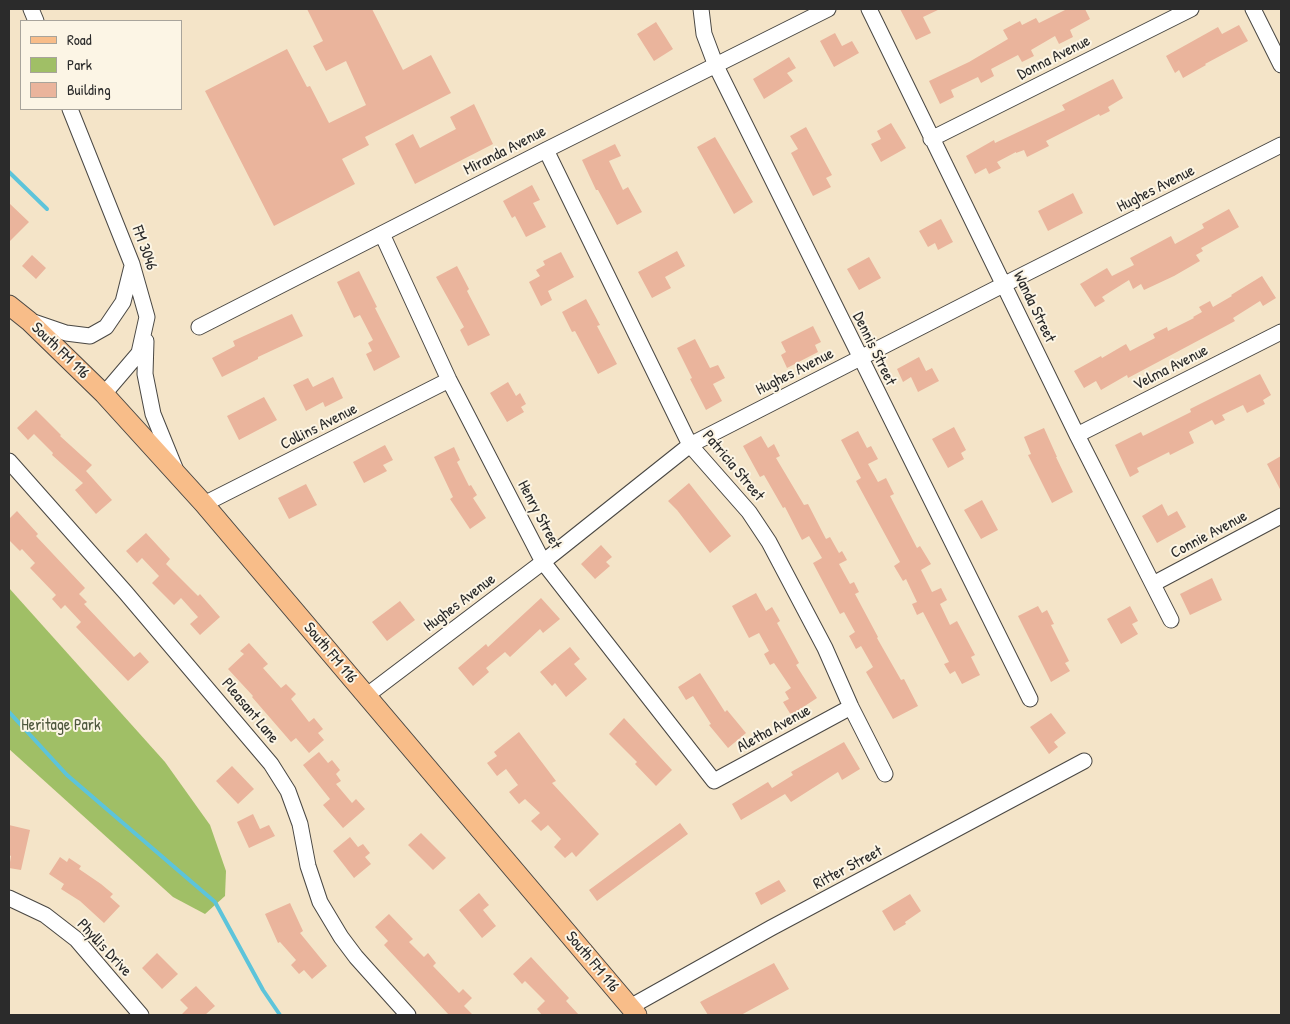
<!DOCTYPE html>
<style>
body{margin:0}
#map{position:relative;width:1290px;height:1024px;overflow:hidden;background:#f4e4c8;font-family:"Patrick Hand",sans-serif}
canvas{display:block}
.frame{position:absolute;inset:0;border:10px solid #2b2b2b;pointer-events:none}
.legend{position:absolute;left:20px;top:20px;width:162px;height:90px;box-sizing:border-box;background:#fcf5e5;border:1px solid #a8a49b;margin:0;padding:6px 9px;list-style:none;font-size:15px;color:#2b2b2b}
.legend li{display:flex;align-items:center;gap:10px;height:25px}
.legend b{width:25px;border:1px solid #a8a49b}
</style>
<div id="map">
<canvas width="1290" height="1024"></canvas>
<div class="frame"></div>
<ul class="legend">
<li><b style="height:6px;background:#f8bd89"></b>Road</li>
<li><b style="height:14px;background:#a0bf66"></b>Park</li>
<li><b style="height:14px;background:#eab49c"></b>Building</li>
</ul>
</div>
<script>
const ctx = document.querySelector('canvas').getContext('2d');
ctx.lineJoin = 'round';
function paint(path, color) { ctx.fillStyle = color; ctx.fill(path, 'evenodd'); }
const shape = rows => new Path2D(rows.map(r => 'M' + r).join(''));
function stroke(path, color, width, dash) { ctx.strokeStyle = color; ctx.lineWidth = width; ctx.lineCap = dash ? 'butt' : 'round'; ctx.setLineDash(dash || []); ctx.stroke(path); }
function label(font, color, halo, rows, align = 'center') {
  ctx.font = font + ' "Patrick Hand",sans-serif'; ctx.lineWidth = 4; ctx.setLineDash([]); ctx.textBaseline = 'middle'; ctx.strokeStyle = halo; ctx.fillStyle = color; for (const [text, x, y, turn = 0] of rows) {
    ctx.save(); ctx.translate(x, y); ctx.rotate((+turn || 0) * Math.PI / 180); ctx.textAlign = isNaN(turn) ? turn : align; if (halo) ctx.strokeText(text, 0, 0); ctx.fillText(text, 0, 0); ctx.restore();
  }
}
paint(shape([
 [9,588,165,762,210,825,226,871,225,896,205,914,173,897,9,749]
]), '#a0bf66');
stroke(shape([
 [9,172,47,209],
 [9,712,67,775,215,902,263,990,280,1015]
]), '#5dc4da', 4);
paint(shape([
 [307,9,372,9,403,70,431,55,451,93,365,137,369,145,342,159,355,184,274,226,205,91,287,49,307,87,310,86,329,123,366,105,346,61,326,71,313,46,323,41],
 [900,9,940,9,923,17,931,33,916,40],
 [1067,9,1085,9,1090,19,1070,30,1073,37,1059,44,1055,36,1031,50,1034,56,1022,62,1018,55,991,69,994,76,981,83,978,77,951,90,954,97,940,104,929,81,969,62,1008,39,1003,30,1020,21,1022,25,1036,18,1039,23],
 [656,22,673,49,654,61,637,34],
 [1239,25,1248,41,1205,64,1206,65,1183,78,1179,70,1175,73,1166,56,1218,27,1222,34],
 [835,33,842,46,852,41,859,53,834,67,820,41],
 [789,57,796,68,787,73,793,81,764,99,753,79],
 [1113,79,1123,98,1108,107,1110,111,1100,116,1099,114,1046,141,1049,146,1027,157,1024,150,1016,153,1016,152,997,162,1001,168,989,174,986,168,975,174,966,156,994,140,995,143,1065,110,1062,105],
 [474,104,493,144,415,184,395,144,413,134,420,148,456,129,450,117],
 [891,123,906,148,881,162,871,144,881,139,877,131],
 [806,127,832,175,826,178,831,187,813,196,791,153,798,149,790,136],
 [715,137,753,202,734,214,697,147],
 [615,144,621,156,609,161,623,190,628,187,642,212,617,225,598,190,596,190,582,160],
 [532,185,540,200,533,203,546,227,526,237,515,216,512,218,503,201],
 [1073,193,1083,213,1048,231,1038,211],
 [9,203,29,222,9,242],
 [1229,209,1239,227,1201,248,1203,251,1196,255,1200,261,1174,276,1144,290,1141,284,1133,289,1129,280,1102,297,1105,301,1095,307,1080,284,1107,268,1112,276,1134,265,1130,258,1171,236,1175,244,1204,228,1202,224],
 [941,219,953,242,938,250,935,243,928,247,919,231],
 [677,251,685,266,665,277,671,288,652,298,638,272],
 [561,252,574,277,548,291,552,300,541,306,529,282,540,276,536,270,545,265,543,261],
 [32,255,46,268,36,279,22,266],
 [869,257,881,278,859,290,847,269],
 [457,266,469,289,467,291,490,335,468,346,460,330,464,327,436,277],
 [359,271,377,307,375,308,400,357,374,371,366,354,372,351,368,343,373,340,360,315,354,318,337,282],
 [1262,276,1276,298,1263,306,1260,301,1233,318,1235,321,1128,378,1127,375,1101,390,1096,381,1084,388,1074,371,1101,356,1102,358,1126,344,1130,351,1155,338,1153,334,1167,327,1168,331,1194,318,1193,317,1202,312,1199,307,1210,301,1213,307,1232,296,1231,295],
 [586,299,600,325,597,326,617,364,598,374,575,331,572,332,562,312],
 [292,314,303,336,258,357,258,359,222,377,212,358,235,346,233,341],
 [813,326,821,342,815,345,818,352,787,368,781,355,786,352,781,342],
 [695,339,710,368,718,365,725,378,713,384,722,401,706,410,690,379,692,378,677,348],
 [919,357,926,371,932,368,939,381,918,392,911,377,903,382,897,369],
 [1260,374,1271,395,1263,400,1265,404,1247,413,1243,405,1222,415,1225,420,1215,425,1212,420,1189,432,1194,443,1170,455,1169,452,1137,468,1139,472,1130,477,1115,445,1141,432,1143,436,1191,412,1190,409],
 [333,377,343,398,325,407,323,402,306,411,293,385,308,378,313,387],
 [508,382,516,396,520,393,526,404,521,407,524,412,507,422,490,393],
 [264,397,277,420,239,440,227,416],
 [36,410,61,435,60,436,92,465,86,471,112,500,96,514,75,490,83,483,52,455,53,453,34,434,28,440,17,428],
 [954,427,966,450,961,453,964,459,948,468,932,439],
 [1044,428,1057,457,1056,457,1073,492,1052,503,1028,455,1031,454,1024,437],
 [858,431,867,448,871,446,878,459,868,464,878,482,886,478,894,494,890,496,917,548,920,546,931,564,921,570,932,592,941,588,947,600,940,604,950,625,957,621,975,655,971,657,980,675,962,684,955,671,950,674,944,664,949,662,923,612,917,615,912,604,917,602,906,579,903,581,894,566,900,562,856,481,861,478,841,440],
 [761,436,768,448,774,444,780,456,776,458,804,505,808,504,826,539,830,537,839,553,842,551,847,560,839,564,850,584,854,582,859,592,855,594,878,637,877,638,901,680,904,679,918,706,893,719,866,672,873,667,861,646,856,649,849,636,855,632,844,612,840,614,813,563,822,558,809,536,802,540,785,507,783,508,764,475,760,477,743,446],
 [385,445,393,460,383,465,387,471,364,483,353,462],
 [454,447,460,460,457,462,469,486,471,485,477,495,473,498,486,518,470,529,450,499,453,497,434,457],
 [1281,456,1281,491,1267,464],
 [689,483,731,536,710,553,677,510,668,501],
 [306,484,317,505,289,519,278,498],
 [982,500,998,530,981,539,964,510],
 [1162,504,1168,516,1177,511,1186,527,1157,543,1142,516],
 [17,511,38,534,36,536,85,588,79,594,87,602,84,604,134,657,140,652,149,662,128,681,76,627,81,622,65,605,61,609,52,599,56,595,30,568,35,563,22,549,20,551,9,540,9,519],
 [146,533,170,559,166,564,198,596,200,594,220,617,200,635,190,624,198,617,181,598,174,605,152,583,159,576,142,558,137,563,126,551],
 [601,545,612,557,606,562,610,566,595,579,581,564],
 [1212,578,1222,600,1190,615,1180,594],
 [756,593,766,611,772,607,780,621,777,623,799,663,796,665,817,698,791,715,783,702,789,699,785,692,791,688,774,663,770,665,764,654,769,651,759,633,749,638,732,606],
 [541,598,560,619,543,633,540,629,510,657,505,652,486,668,489,672,473,686,458,668,486,644,488,647],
 [400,601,415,620,387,641,372,622],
 [1038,606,1042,613,1047,610,1054,624,1051,625,1069,661,1065,663,1070,671,1051,682,1018,616],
 [1130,606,1138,621,1132,624,1138,634,1121,644,1107,619],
 [249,643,268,664,263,668,281,688,286,684,296,694,291,699,309,722,314,718,323,729,318,733,324,740,309,753,296,738,291,742,252,697,253,696,228,669,244,654,240,651],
 [570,647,580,659,574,664,587,679,566,697,555,683,552,686,540,672],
 [700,673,725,712,727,710,746,733,728,748,709,725,711,724,693,696,686,700,678,687],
 [1051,713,1066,733,1054,742,1058,747,1049,754,1030,727],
 [624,718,672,770,656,786,635,764,637,762,609,734],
 [519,732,556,781,552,783,599,834,576,857,572,852,565,858,554,847,561,839,548,825,541,831,531,821,540,813,525,799,519,804,509,792,518,785,506,769,497,776,487,763,497,756,494,752],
 [844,742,860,769,842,780,838,772,791,802,785,794,741,820,732,804,768,782,772,788,793,775,791,772],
 [319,752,328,763,332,760,340,770,336,774,341,781,336,784,352,803,356,799,365,809,343,828,323,805,330,799,303,765],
 [232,766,254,789,238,804,216,781],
 [253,814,260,829,269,825,275,836,249,848,237,822],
 [680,823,688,834,597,901,589,890],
 [9,825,30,830,21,870,9,868,11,856,9,855],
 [421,833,446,858,433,870,408,845],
 [350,837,358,847,363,844,370,853,365,857,371,864,354,878,333,851],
 [60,857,67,862,69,858,81,866,79,869,101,884,113,894,110,897,120,906,104,923,80,901,61,889,64,884,49,874],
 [779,880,786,891,761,905,755,893],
 [479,893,489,905,483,910,496,926,482,938,459,910],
 [910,894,921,911,905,922,906,924,894,931,882,911],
 [290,903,303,931,300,933,327,966,312,979,304,970,299,974,291,965,296,960,280,942,278,943,265,914],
 [389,914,413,939,409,942,424,957,428,953,436,963,433,966,459,993,463,989,472,998,464,1006,473,1015,449,1015,384,945,388,941,375,927],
 [157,953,178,974,162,989,142,968],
 [531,957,569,998,566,1001,579,1015,542,1015,537,1009,545,1001,525,981,522,984,513,974],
 [774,963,789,989,741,1015,708,1015,700,1002],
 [196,986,215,1006,205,1015,181,1015,188,1008,180,1000]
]), '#eab49c');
const minor = shape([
 [31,9,36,21],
 [701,9,704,34,716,66,1030,699],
 [869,9,1077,435,1171,620],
 [1253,9,1281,65],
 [70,109,132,264,147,317,139,353,104,394],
 [931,139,1191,9],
 [546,150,690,445,749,512,769,542,825,648,851,707,885,774],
 [382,234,449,380,543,562,714,781,851,707],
 [31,321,66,333,90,336,106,327,123,302,132,266],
 [199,327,546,150,828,9],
 [146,341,145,374,153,414,175,468],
 [1077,435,1281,332],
 [9,461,126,593,271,764,288,791,300,824,308,866,320,902,341,937,356,957,408,1015],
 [204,504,449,380],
 [1153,584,1281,516],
 [366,696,543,562,690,445,1003,285,1281,145],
 [9,898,45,915,76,939,141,1015],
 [630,1007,771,928,1084,761]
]);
const major = shape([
 [9,305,29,321,104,394,204,504,637,1015]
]);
stroke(minor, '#494743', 17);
stroke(major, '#494743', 21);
stroke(minor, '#fff', 15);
stroke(major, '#f8bd89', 19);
label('16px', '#2b2b2b', '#fcf5e5', [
 ["Donna Avenue",1054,58,-27],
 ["Miranda Avenue",505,151,-27],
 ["Hughes Avenue",1156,189,-27],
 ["FM 3046",144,248,70],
 ["Wanda Street",1034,307,64],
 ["Dennis Street",874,349,64],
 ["South FM 116",60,351,44],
 ["Velma Avenue",1171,368,-27],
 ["Hughes Avenue",795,372,-27],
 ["Collins Avenue",319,427,-27],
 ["Patricia Street",733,466,50],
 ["Henry Street",539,515,62],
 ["Connie Avenue",1209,535,-28],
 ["Hughes Avenue",460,603,-37],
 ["South FM 116",330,653,50],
 ["Pleasant Lane",250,711,50],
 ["Aletha Avenue",774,729,-29],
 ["Ritter Street",848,868,-28],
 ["Phyllis Drive",104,948,47],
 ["South FM 116",592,962,50]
]);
label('16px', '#4e573d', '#fcf5e5', [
 ["Heritage Park",61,726]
]);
</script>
